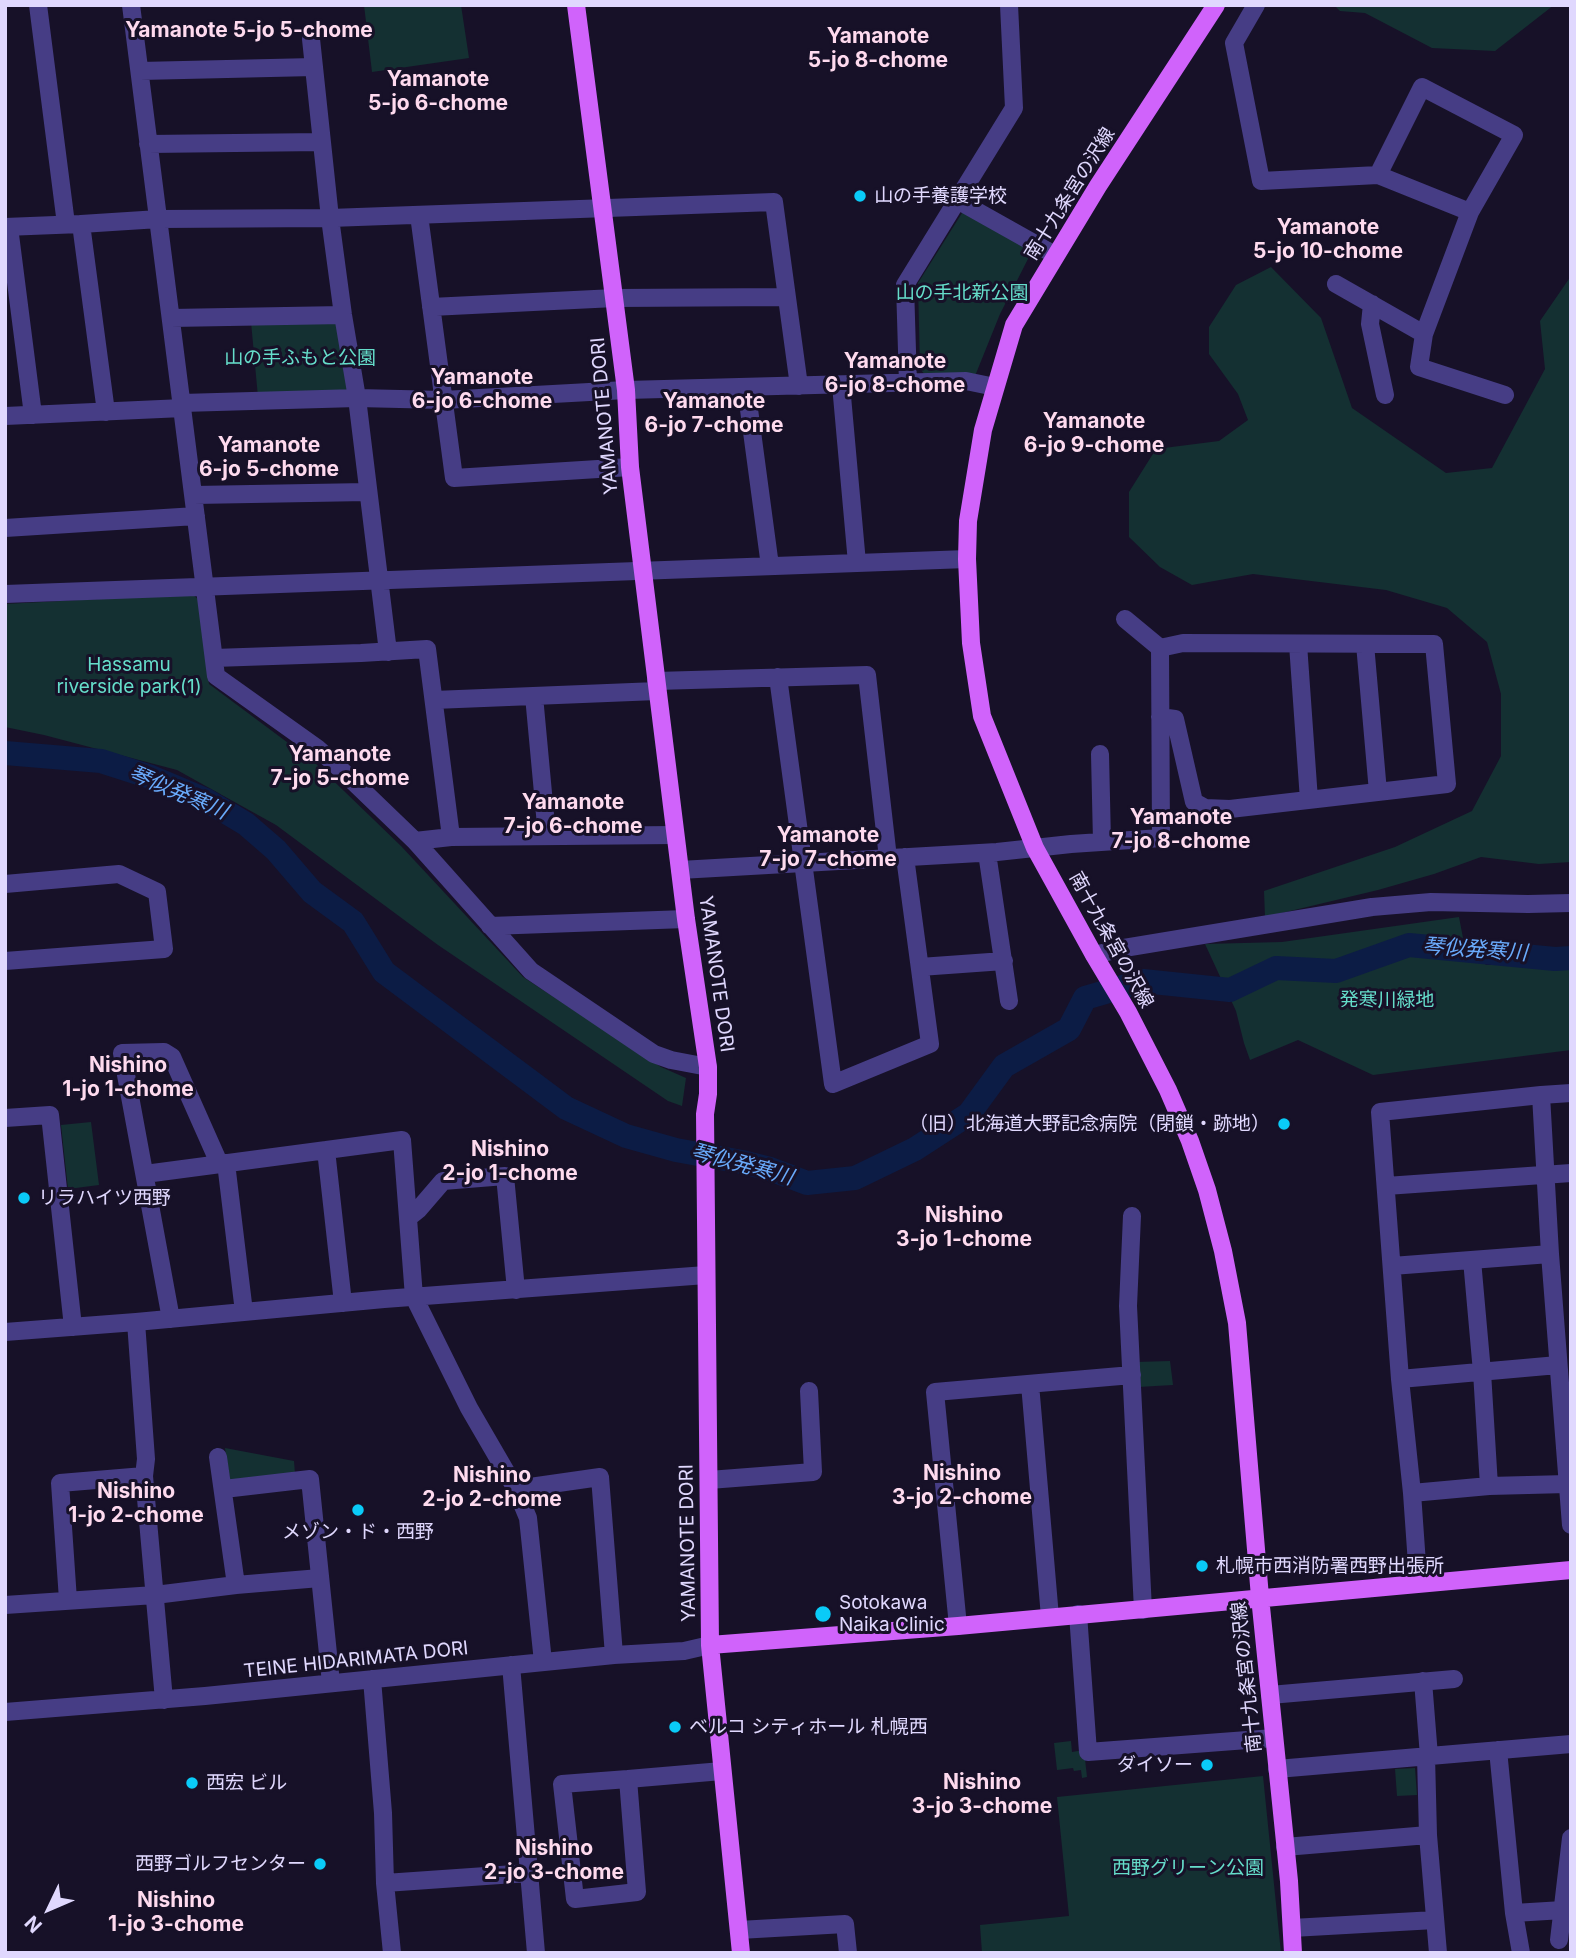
<!DOCTYPE html>
<meta charset="utf-8">
<style>
body{margin:0}
#map{position:relative;width:1576px;height:1958px;overflow:hidden;background:#171128;font-family:Inter,sans-serif}
canvas{display:block}
.frame{position:absolute;inset:0;border:7px solid #e0d8fe;pointer-events:none}
.north{position:absolute;left:14px;top:1874px;width:70px;height:70px;-webkit-text-stroke:5px #171128;paint-order:stroke;rotate:226deg;font-size:19px;font-weight:700;line-height:28px;text-align:center;color:#e0d8fe}
.north::after{content:'';display:block;margin:auto;width:24px;height:32px;background:#e0d8fe;clip-path:polygon(50% 0,100% 100%,50% 72%,0 100%)}
</style>
<div id="map">
<canvas width="1576" height="1958"></canvas>
<div class="frame"></div>
<div class="north">N</div>
</div>
<script>
const ctx = document.querySelector('canvas').getContext('2d');
ctx.lineJoin = 'round';
function paint(path, color) { ctx.fillStyle = color; ctx.fill(path, 'evenodd'); }
const shape = rows => new Path2D(rows.map(r => 'M' + r).join(''));
function stroke(path, color, width, dash) { ctx.strokeStyle = color; ctx.lineWidth = width; ctx.lineCap = dash ? 'butt' : 'round'; ctx.setLineDash(dash || []); ctx.stroke(path); }
function label(font, color, halo, rows, align = 'center') {
  ctx.font = font + ' Inter,"Noto Sans JP",sans-serif'; ctx.lineWidth = 6; ctx.setLineDash([]); ctx.textBaseline = 'middle'; ctx.strokeStyle = halo; ctx.fillStyle = color; for (const [text, x, y, turn = 0] of rows) {
    ctx.save(); ctx.translate(x, y); ctx.rotate((+turn || 0) * Math.PI / 180); ctx.textAlign = isNaN(turn) ? turn : align; if (halo) ctx.strokeText(text, 0, 0); ctx.fillText(text, 0, 0); ctx.restore();
  }
}
paint(shape([
 [364,5,461,5,469,58,372,72],
 [1334,5,1554,5,1495,51,1432,48,1365,13,1340,11],
 [967,212,1028,248,1030,255,1000,314,975,376,927,377,920,369,918,283,962,213],
 [1271,267,1321,318,1352,408,1446,473,1492,468,1545,369,1540,321,1571,276,1571,862,1539,864,1481,857,1434,874,1378,890,1265,917,1264,891,1395,847,1472,811,1501,756,1501,694,1487,642,1447,608,1386,590,1253,574,1192,585,1160,567,1129,537,1129,492,1156,449,1219,441,1248,420,1238,394,1209,354,1209,327,1236,285],
 [337,320,349,390,258,397,251,322],
 [192,594,198,599,209,684,315,763,401,846,523,977,661,1067,686,1078,682,1106,668,1101,438,945,276,825,177,770,44,735,5,727,5,604],
 [1459,917,1463,938,1486,965,1571,964,1571,1050,1373,1075,1298,1040,1250,1060,1244,1043,1236,1011,1205,944,1282,942],
 [91,1122,99,1185,68,1189,61,1125],
 [1170,1361,1173,1385,1138,1387,1136,1362],
 [225,1448,294,1461,295,1474,230,1481],
 [1071,1741,1072,1752,1084,1750,1087,1777,1082,1778,1081,1770,1074,1771,1073,1768,1057,1770,1054,1743],
 [1415,1768,1417,1795,1397,1796,1395,1769],
 [1263,1776,1281,1953,982,1953,980,1925,1069,1916,1057,1797]
]), '#143032');
stroke(shape([
 [5,753,101,761,151,777,206,800,246,824,276,850,312,892,353,922,384,972,566,1108,626,1136,676,1150,742,1162,770,1169,807,1183,855,1178,915,1149,969,1114,1004,1066,1069,1029,1085,998,1143,981,1230,990,1276,968,1336,971,1409,945,1555,959,1571,958]
]), '#0c1c45', 24);
stroke(shape([
 [38,5,66,224],
 [131,5,216,676,317,748,334,763,415,841,531,971,654,1054,671,1060,708,1067],
 [1256,5,1234,43,1261,181,1378,175,1470,212],
 [311,39,330,218,343,315,357,398,388,652],
 [140,71,314,67],
 [148,144,322,142],
 [1378,175,1422,87,1514,135,1470,212,1424,334,1419,367,1505,395],
 [957,200,1055,255],
 [419,215,454,478,630,467],
 [81,224,106,412],
 [5,227,81,224,159,219,330,218,774,202,799,386],
 [9,227,33,415],
 [1336,284,1424,334],
 [1372,304,1370,324,1385,395],
 [431,307,615,298,787,297],
 [171,318,343,315],
 [908,384,905,285,1014,108,1009,5],
 [841,385,857,563],
 [746,387,770,566],
 [182,403,357,398,443,400,626,390,966,381,995,387],
 [5,416,183,408],
 [194,495,367,492],
 [5,528,196,516],
 [5,594,967,559],
 [1125,619,1160,648,1183,643,1434,644,1447,784,1230,809,1205,808,1194,802,1175,719,1160,717],
 [1298,644,1309,800],
 [1365,644,1378,792],
 [214,658,361,653,427,649,451,837],
 [778,677,833,1084,930,1044,905,857],
 [656,681,867,675,888,858],
 [534,696,547,836],
 [434,700,657,691],
 [1100,754,1102,842],
 [415,841,451,837,675,835],
 [987,853,1009,1001],
 [680,870,997,852,1071,844,1161,838,1160,648],
 [5,884,119,874,157,892,164,949,5,961],
 [490,926,686,919],
 [1094,955,1124,948,1372,907,1431,902,1528,904,1571,903],
 [920,967,1004,961],
 [1571,1093,1541,1095,1550,1254,1571,1525],
 [5,1118,50,1115,73,1327],
 [326,1150,343,1303],
 [226,1163,244,1312],
 [145,1174,402,1140,414,1297,469,1408,516,1489,528,1518,543,1662],
 [1386,1186,1571,1173],
 [1132,1216,1128,1306,1143,1610],
 [408,1218,418,1210,443,1181,505,1176,516,1290],
 [1472,1260,1482,1372,1489,1486],
 [1392,1266,1550,1254],
 [171,1319,122,1053,164,1052,172,1057,219,1163],
 [136,1322,146,1459,144,1476,164,1700],
 [5,1332,136,1322,384,1299,706,1275],
 [1400,1379,1558,1365],
 [1030,1384,1050,1617],
 [218,1457,236,1585],
 [709,1480,813,1472,809,1391],
 [224,1489,310,1479,331,1683],
 [516,1489,600,1477,614,1655],
 [1412,1493,1489,1486,1567,1484],
 [1417,1583,1417,1564,1412,1493,1400,1379,1380,1112,1541,1095],
 [68,1600,60,1483,144,1476],
 [5,1605,155,1595,236,1585,320,1578],
 [1078,1614,1088,1752,1274,1738],
 [958,1626,935,1392,1132,1375],
 [511,1665,536,1953],
 [372,1679,383,1813,385,1883,392,1953],
 [1423,1681,1429,1756],
 [1270,1695,1454,1679],
 [5,1712,205,1696,614,1655,684,1651,710,1645],
 [1498,1750,1514,1913,1521,1953],
 [1426,1756,1428,1835,1438,1953],
 [1277,1769,1571,1744],
 [628,1779,637,1892,575,1899,562,1784,628,1779,722,1771],
 [1285,1847,1428,1835],
 [385,1883,529,1873],
 [1514,1913,1563,1910],
 [1292,1928,1435,1920],
 [739,1930,845,1924,848,1953],
 [1559,1940,1571,1838]
]), '#463d85', 18);
stroke(shape([
 [576,5,626,390,630,467,686,919,708,1067,708,1094,705,1114,710,1645,741,1953],
 [1216,5,1098,186,1014,325,983,430,968,521,967,559,971,643,982,716,1035,848,1094,955,1128,1012,1168,1090,1190,1141,1207,1190,1223,1251,1237,1323,1260,1597,1289,1881,1293,1953],
 [710,1645,958,1626,1571,1570]
]), '#d063fb', 18);
for (const [x, y, r, color] of [
 [860,196,7,"#0acbf8"],
 [1284,1124,7,"#0acbf8"],
 [24,1198,7,"#0acbf8"],
 [358,1510,7,"#0acbf8"],
 [1202,1566,7,"#0acbf8"],
 [823,1614,9,"#0acbf8"],
 [675,1727,7,"#0acbf8"],
 [1207,1765,7,"#0acbf8"],
 [192,1783,7,"#0acbf8"],
 [320,1864,7,"#0acbf8"]
]) { const dot = new Path2D(); dot.arc(x, y, r, 0, 2 * Math.PI); ctx.fillStyle = color; ctx.fill(dot); stroke(dot, '#171128', 2.5); }
label('19px', '#e0d8fe', '#171128', [
 ["南十九条宮の沢線",1070,194,-58],
 ["YAMANOTE DORI",605,416,-95],
 ["南十九条宮の沢線",1111,940,61],
 ["YAMANOTE DORI",716,974,82],
 ["YAMANOTE DORI",688,1543,-91],
 ["TEINE HIDARIMATA DORI",356,1660,-6],
 ["南十九条宮の沢線",1247,1677,-96]
]);
label('19px', '#e0d8fe', '#171128', [
 ["山の手養護学校",874,196],
 ["（旧）北海道大野記念病院（閉鎖・跡地）",1270,1124,"right"],
 ["リラハイツ西野",38,1198],
 ["メゾン・ド・西野",358,1532,"center"],
 ["札幌市西消防署西野出張所",1216,1566],
 ["Sotokawa",839,1603],
 ["Naika Clinic",839,1625],
 ["ベルコ シティホール 札幌西",689,1727],
 ["ダイソー",1193,1765,"right"],
 ["西宏 ビル",206,1783],
 ["西野ゴルフセンター",306,1864,"right"]
], 'left');
label('19px', '#65ddca', '#171128', [
 ["山の手北新公園",962,293],
 ["山の手ふもと公園",300,358],
 ["Hassamu",129,665],
 ["riverside park(1)",129,687],
 ["発寒川緑地",1387,1000],
 ["西野グリーン公園",1188,1868]
]);
label('bold 21px', '#fedaee', '#171128', [
 ["Yamanote 5-jo 5-chome",249,31],
 ["Yamanote",878,37],
 ["5-jo 8-chome",878,61],
 ["Yamanote",438,80],
 ["5-jo 6-chome",438,104],
 ["Yamanote",1328,228],
 ["5-jo 10-chome",1328,252],
 ["Yamanote",895,362],
 ["6-jo 8-chome",895,386],
 ["Yamanote",482,378],
 ["6-jo 6-chome",482,402],
 ["Yamanote",714,402],
 ["6-jo 7-chome",714,426],
 ["Yamanote",1094,422],
 ["6-jo 9-chome",1094,446],
 ["Yamanote",269,446],
 ["6-jo 5-chome",269,470],
 ["Yamanote",340,755],
 ["7-jo 5-chome",340,779],
 ["Yamanote",573,803],
 ["7-jo 6-chome",573,827],
 ["Yamanote",1181,818],
 ["7-jo 8-chome",1181,842],
 ["Yamanote",828,836],
 ["7-jo 7-chome",828,860],
 ["Nishino",128,1066],
 ["1-jo 1-chome",128,1090],
 ["Nishino",510,1150],
 ["2-jo 1-chome",510,1174],
 ["Nishino",964,1216],
 ["3-jo 1-chome",964,1240],
 ["Nishino",962,1474],
 ["3-jo 2-chome",962,1498],
 ["Nishino",492,1476],
 ["2-jo 2-chome",492,1500],
 ["Nishino",136,1492],
 ["1-jo 2-chome",136,1516],
 ["Nishino",982,1783],
 ["3-jo 3-chome",982,1807],
 ["Nishino",554,1849],
 ["2-jo 3-chome",554,1873],
 ["Nishino",176,1901],
 ["1-jo 3-chome",176,1925]
]);
label('italic 21px', '#69aafb', '#171128', [
 ["琴似発寒川",178,793,23],
 ["琴似発寒川",1475,950,4],
 ["琴似発寒川",742,1165,15]
]);
</script>
